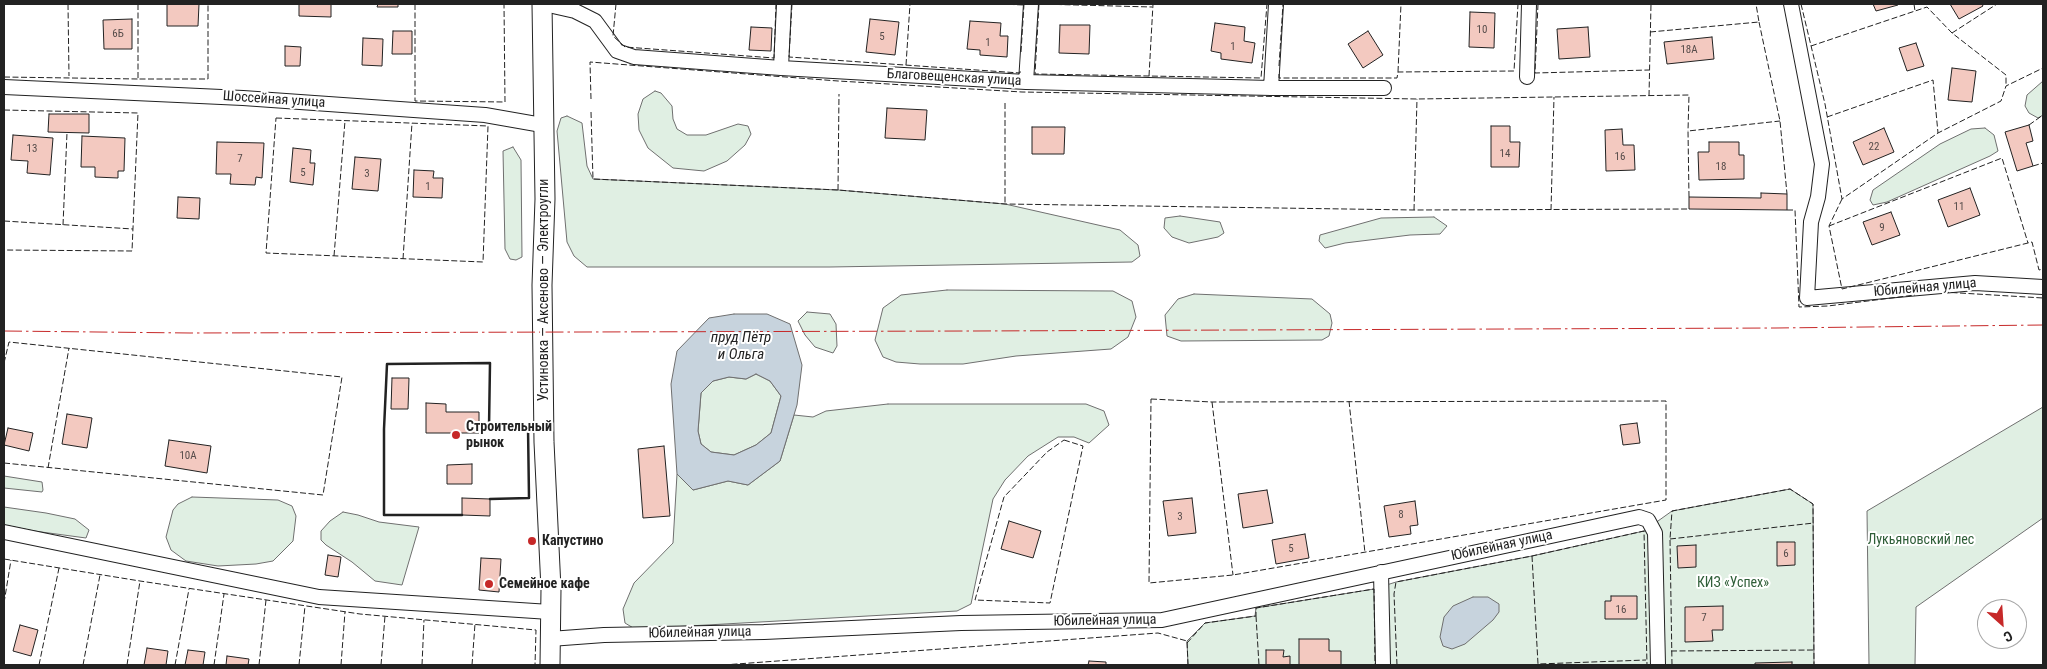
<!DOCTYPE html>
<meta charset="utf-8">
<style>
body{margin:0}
#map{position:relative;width:2047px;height:669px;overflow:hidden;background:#fff;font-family:"Roboto Condensed",sans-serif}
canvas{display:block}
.frame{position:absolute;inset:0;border:5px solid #222;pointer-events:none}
.north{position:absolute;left:1977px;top:599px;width:50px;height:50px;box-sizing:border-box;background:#fff;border:1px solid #a7a7a7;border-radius:50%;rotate:154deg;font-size:14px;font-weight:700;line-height:20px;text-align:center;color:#222}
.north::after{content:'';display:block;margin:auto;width:18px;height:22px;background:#c62828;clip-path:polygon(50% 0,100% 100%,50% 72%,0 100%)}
</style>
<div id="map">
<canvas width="2047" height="669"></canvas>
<div class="frame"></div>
<div class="north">С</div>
</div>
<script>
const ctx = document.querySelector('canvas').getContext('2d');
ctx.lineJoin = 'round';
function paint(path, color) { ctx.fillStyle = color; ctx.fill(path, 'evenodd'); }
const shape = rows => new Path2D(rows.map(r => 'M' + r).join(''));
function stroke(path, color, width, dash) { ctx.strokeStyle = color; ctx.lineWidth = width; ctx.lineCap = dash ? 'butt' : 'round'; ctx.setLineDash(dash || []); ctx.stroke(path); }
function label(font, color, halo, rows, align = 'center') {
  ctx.font = font + ' "Roboto Condensed",sans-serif'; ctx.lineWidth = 4; ctx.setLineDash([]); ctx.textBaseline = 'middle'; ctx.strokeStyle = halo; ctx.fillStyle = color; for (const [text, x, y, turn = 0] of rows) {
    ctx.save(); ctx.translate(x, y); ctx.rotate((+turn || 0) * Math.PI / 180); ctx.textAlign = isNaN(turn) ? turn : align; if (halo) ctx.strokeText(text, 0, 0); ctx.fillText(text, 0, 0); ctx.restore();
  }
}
const green = shape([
 [2043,81,2043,115,2038,118,2029,113,2025,106,2027,95,2043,81],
 [655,91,661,93,672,106,673,119,677,129,687,135,706,135,738,124,748,126,751,134,745,145,727,161,704,171,673,168,648,148,639,130,638,114,643,99,655,91],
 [567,116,582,123,587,166,593,179,838,190,1005,204,1120,230,1138,245,1140,256,1132,262,830,267,587,267,574,256,567,242,557,131,561,118,567,116],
 [1985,128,1994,135,1998,151,1990,156,1887,202,1873,205,1870,200,1873,190,1940,144,1971,129,1985,128],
 [513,147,521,160,522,257,516,260,510,259,505,249,503,151,513,147],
 [1180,216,1220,222,1224,233,1218,237,1189,243,1172,237,1164,228,1165,218,1180,216],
 [1434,217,1447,226,1440,234,1410,235,1345,243,1325,248,1319,241,1320,235,1381,218,1434,217],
 [947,290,1113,291,1132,301,1136,317,1128,337,1111,349,1016,356,963,364,920,364,896,362,883,357,875,340,883,308,901,295,947,290],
 [1194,294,1312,299,1330,314,1332,323,1329,336,1322,340,1181,341,1167,336,1165,315,1178,299,1194,294],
 [807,312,830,314,836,324,837,346,833,353,815,347,805,335,798,321,807,312],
 [756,374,770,381,781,396,771,433,756,445,734,455,711,452,701,444,698,431,701,393,713,381,729,377,746,379,756,374],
 [888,404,1086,404,1104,411,1109,425,1089,443,1074,437,1058,437,1028,456,1005,480,993,499,971,604,957,611,635,629,625,623,623,609,634,583,673,543,677,474,693,490,728,481,748,485,780,461,794,415,813,417,826,411,888,404],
 [2043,407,2043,518,1916,607,1915,665,1869,665,1867,511,2043,407],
 [4,476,42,482,43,490,42,492,4,488,4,476],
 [1790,489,1813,504,1814,665,1188,665,1187,641,1205,623,1255,616,1256,608,1374,589,1396,582,1532,556,1644,531,1672,511,1790,489],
 [192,497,278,500,292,506,296,516,293,541,273,561,256,564,218,566,186,561,171,550,166,537,173,510,178,504,192,497],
 [4,507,46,513,75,519,89,530,86,538,34,531,4,525,4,507],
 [343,512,358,515,379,522,419,527,402,585,375,581,352,562,326,545,321,540,321,531,330,521,343,512]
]);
paint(green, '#e0efe3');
stroke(green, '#6f6f6f', 1);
const water = shape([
 [734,314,767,314,790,324,802,365,797,405,780,461,748,485,728,481,693,490,677,474,671,384,677,351,709,318,734,314],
 [756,374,770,381,781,396,771,433,756,445,734,455,711,452,701,444,698,431,701,393,713,381,729,377,746,379,756,374],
 [1473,597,1488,597,1499,604,1499,612,1493,620,1465,644,1452,649,1443,646,1440,637,1444,617,1453,606,1473,597]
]);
paint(water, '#c7d3dd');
stroke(water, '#6f6f6f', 1);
const building = shape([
 [167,4,199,4,198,26,167,26,167,4],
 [299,4,331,4,331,17,299,16,299,4],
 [378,4,398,4,398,7,377,7,378,4],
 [1873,4,1898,4,1898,5,1876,11,1873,4],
 [1950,4,1982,4,1983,6,1959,19,1950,4],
 [1470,12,1495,13,1494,48,1469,47,1470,12],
 [132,19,132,49,104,49,103,20,132,19],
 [870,19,899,22,895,55,866,52,870,19],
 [970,21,1001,23,1000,36,1008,36,1007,57,980,55,980,50,967,49,970,21],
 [1215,23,1245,27,1244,41,1255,43,1252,63,1221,59,1221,53,1211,51,1215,23],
 [1060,25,1090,25,1089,54,1059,53,1060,25],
 [751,27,772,28,771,51,749,50,751,27],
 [1588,27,1590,57,1559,59,1557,29,1588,27],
 [393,31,412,31,412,54,392,54,393,31],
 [1368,31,1383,55,1363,68,1348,44,1368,31],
 [1712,37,1714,59,1667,64,1664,42,1712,37],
 [363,38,383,39,382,66,362,65,363,38],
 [1916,43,1924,66,1907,71,1899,48,1916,43],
 [285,46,301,47,300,66,285,66,285,46],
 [1952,68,1976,71,1972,102,1948,100,1952,68],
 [887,108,927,110,925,140,885,138,887,108],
 [49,114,89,114,89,133,48,132,49,114],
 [2029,125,2033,141,2026,143,2033,166,2017,171,2005,132,2029,125],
 [1491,126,1510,126,1510,142,1520,142,1519,167,1491,167,1491,126],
 [1032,127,1065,127,1064,154,1032,154,1032,127],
 [1884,128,1894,152,1863,165,1853,142,1884,128],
 [1622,129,1623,145,1634,145,1635,170,1606,171,1605,130,1622,129],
 [13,135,53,138,50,175,27,173,28,161,11,160,13,135],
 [82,136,125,138,124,171,118,171,118,178,95,177,95,167,81,167,82,136],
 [217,142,264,143,262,178,256,177,255,185,230,184,231,174,216,174,217,142],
 [1709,142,1739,142,1739,155,1744,155,1744,179,1699,180,1698,152,1709,152,1709,142],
 [293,148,311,150,310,163,315,163,313,185,290,182,293,148],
 [355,157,381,159,378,191,352,189,355,157],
 [414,170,434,171,433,178,443,178,442,198,413,197,414,170],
 [1970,188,1980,215,1948,227,1938,200,1970,188],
 [1761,193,1787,194,1787,210,1689,209,1689,197,1761,198,1761,193],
 [178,197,200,198,199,219,177,218,178,197],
 [1891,212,1900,235,1872,245,1863,222,1891,212],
 [392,378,409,378,408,409,391,409,392,378],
 [426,403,446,404,446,412,479,412,479,433,426,433,426,403],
 [67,414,92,418,87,448,62,444,67,414],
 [1637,423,1640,443,1623,445,1620,425,1637,423],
 [8,428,33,433,29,451,4,445,8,428],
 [169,440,211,446,207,473,165,466,169,440],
 [664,446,670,516,643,518,638,449,664,446],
 [472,464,472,484,447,484,447,465,472,464],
 [1267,490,1273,523,1243,528,1238,494,1267,490],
 [462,498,490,499,490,516,462,515,462,498],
 [1192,498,1196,533,1168,536,1163,501,1192,498],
 [1415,501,1418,525,1410,526,1411,534,1389,537,1384,506,1415,501],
 [1009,521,1041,531,1033,558,1001,549,1009,521],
 [1305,534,1309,558,1276,564,1272,540,1305,534],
 [1777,542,1795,542,1795,565,1777,566,1777,542],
 [1696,545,1696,567,1678,568,1677,546,1696,545],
 [328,555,341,557,338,577,325,575,328,555],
 [481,558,501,559,499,592,479,590,481,558],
 [1611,596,1637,596,1637,619,1605,619,1605,601,1611,601,1611,596],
 [1723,606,1723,630,1712,630,1713,641,1685,642,1685,607,1723,606],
 [20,625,38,630,31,656,13,651,20,625],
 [1299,639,1329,639,1329,651,1341,651,1341,665,1299,665,1299,639],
 [147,648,168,651,166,665,144,665,147,648],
 [188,650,205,652,203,665,185,665,188,650],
 [1266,650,1284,650,1283,657,1290,656,1290,665,1266,665,1266,650],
 [227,656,249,659,248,665,226,665,227,656],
 [1089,661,1106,662,1106,665,1088,665,1089,661],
 [1792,662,1792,665,1755,665,1755,663,1792,662]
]);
paint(building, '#f3c9c0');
stroke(building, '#222', 1);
const minor = shape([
 [544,4,575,11,595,21,617,51,634,57,781,68,1026,82,1271,88,1384,88],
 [1791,4,1822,164,1818,197,1811,222,1807,298,1975,283,2043,287],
 [781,68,784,4],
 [1527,77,1529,4],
 [1026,82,1031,4],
 [4,87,243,98,485,115,542,125],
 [1271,88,1276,4],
 [4,532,319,597,550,612],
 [1381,572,1383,665],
 [550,639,604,635,764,632,961,623,1162,620,1639,517,1648,520,1655,533,1658,665]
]);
const secondary = shape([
 [542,4,545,199,542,285,544,442,551,589,550,665]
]);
stroke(minor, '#222', 16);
stroke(secondary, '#222', 21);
stroke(minor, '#fff', 14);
stroke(secondary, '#fff', 19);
stroke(shape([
 [68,4,69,76],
 [138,4,138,79,208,79,208,4],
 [415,4,415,101,505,102,504,4],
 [616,4,613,36,625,47,774,58,776,4],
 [792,4,789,57,1020,73,1020,70],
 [1000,4,1024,5],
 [1039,4,1035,74,1261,78,1267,4],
 [1039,4,1152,7],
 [1538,4,1535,73,1649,70],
 [1801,4,1825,104,1842,199,1938,133,2001,101,2006,86,2043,68],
 [1914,4,1915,11],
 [1759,22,1780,121,1787,194],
 [1650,32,1759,22,1756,4],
 [1952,33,1997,4],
 [1811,46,1927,7,1952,33,2006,75,2006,86],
 [1021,52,1024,4],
 [906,65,910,4],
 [1279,66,1283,4],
 [1398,72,1401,4],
 [1279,74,1279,78,1397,78,1398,72,1514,71,1518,4],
 [1149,76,1153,4],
 [4,77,138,79],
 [1649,96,1651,4],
 [591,99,590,62,838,81,1022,92,1417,99,1689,95,1688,131],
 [1005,103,1005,204],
 [4,110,138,113,132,251,4,250],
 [591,112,593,179,838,190,1005,204,1414,210,1689,209],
 [1827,117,1933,80,1938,133],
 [276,118,488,126,483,262,266,253,276,118],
 [2029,125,2043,115],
 [2033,166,2043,163],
 [838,190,839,94],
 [1689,197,1688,131,1780,121],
 [1842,199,1829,226,1842,289,2032,242,2039,270,2043,269],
 [1414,210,1417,99],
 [1551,210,1554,97],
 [1787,210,1795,210,1799,307,1828,306,1915,295],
 [4,221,133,229],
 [63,225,67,133],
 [1829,226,2002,158,2028,243],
 [334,256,345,121],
 [403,259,412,123],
 [1943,292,2043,298],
 [4,363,9,342,342,377,323,495,4,463],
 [1151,399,1212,402,1666,401,1666,500,1233,575,1149,583,1151,399],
 [1349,401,1365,553],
 [1212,402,1233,575],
 [1064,440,1083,446,1050,603,975,600,1004,497,1047,452,1064,440],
 [48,468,69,348],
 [1670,539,1814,523],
 [1532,556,1538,664,1646,660],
 [4,559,140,581,360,614,536,630,535,665],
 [4,603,11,560],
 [1256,616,1259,665],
 [1187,643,1205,623,1256,616,1256,608,1374,589,1375,665],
 [1671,651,1815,650],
 [39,665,59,568],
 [83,665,100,575],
 [127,665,140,581],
 [175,665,189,589],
 [214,665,224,594],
 [259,665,266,600],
 [299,665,305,606],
 [341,665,345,612],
 [381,665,385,616],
 [422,665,424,620],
 [472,665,475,624],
 [723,665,1158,633,1187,641,1188,665],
 [1397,665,1394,594,1396,582,1532,556,1644,531,1647,665],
 [1672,665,1670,539,1672,511,1790,489,1813,504,1814,665]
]), '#222', 1, [6, 2.5]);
stroke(shape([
 [462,515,384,515,384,429,387,364,490,363,489,428,528,427,529,498,490,499]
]), '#222', 2.5);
stroke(shape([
 [4,331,190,333,973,331,1776,328,2043,325]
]), '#c62828', 1, [18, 4, 2.5, 4]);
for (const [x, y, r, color] of [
 [456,435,5,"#c62828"],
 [532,541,5,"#c62828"],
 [489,584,5,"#c62828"]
]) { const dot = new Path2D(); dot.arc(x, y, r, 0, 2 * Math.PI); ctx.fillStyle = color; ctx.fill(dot); stroke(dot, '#fff', 2); }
label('11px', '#564c4a', null, [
 ["10",1482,30],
 ["6Б",118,34],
 ["5",882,37],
 ["1",988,43],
 ["1",1233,47],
 ["18А",1689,50],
 ["22",1874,147],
 ["13",32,149],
 ["14",1505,154],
 ["16",1620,157],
 ["7",240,159],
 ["18",1721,167],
 ["5",303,173],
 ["3",367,174],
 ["1",428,187],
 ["11",1959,207],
 ["9",1882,228],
 ["10А",188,456],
 ["8",1401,515],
 ["3",1180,517],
 ["5",1291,549],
 ["6",1786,554],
 ["16",1621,610],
 ["7",1704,618]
]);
label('14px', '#222', '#fff', [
 ["Благовещенская улица",954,78,3],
 ["Шоссейная улица",274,100,4],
 ["Юбилейная улица",1925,288,-5],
 ["Устиновка — Аксеново — Электроугли",544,290,-90],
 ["Юбилейная улица",1502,546,-12],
 ["Юбилейная улица",1105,621,-1],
 ["Юбилейная улица",700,633,-1]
]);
label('bold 14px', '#222', '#fff', [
 ["Строительный",466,427],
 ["рынок",466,443],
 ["Капустино",542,541],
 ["Семейное кафе",499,584]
], 'left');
label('14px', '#2f5e38', '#fff', [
 ["Лукьяновский лес",1921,540],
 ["КИЗ «Успех»",1733,583]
]);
label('italic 15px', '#222', '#fff', [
 ["пруд Пётр",741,338],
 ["и Ольга",741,355]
]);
</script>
